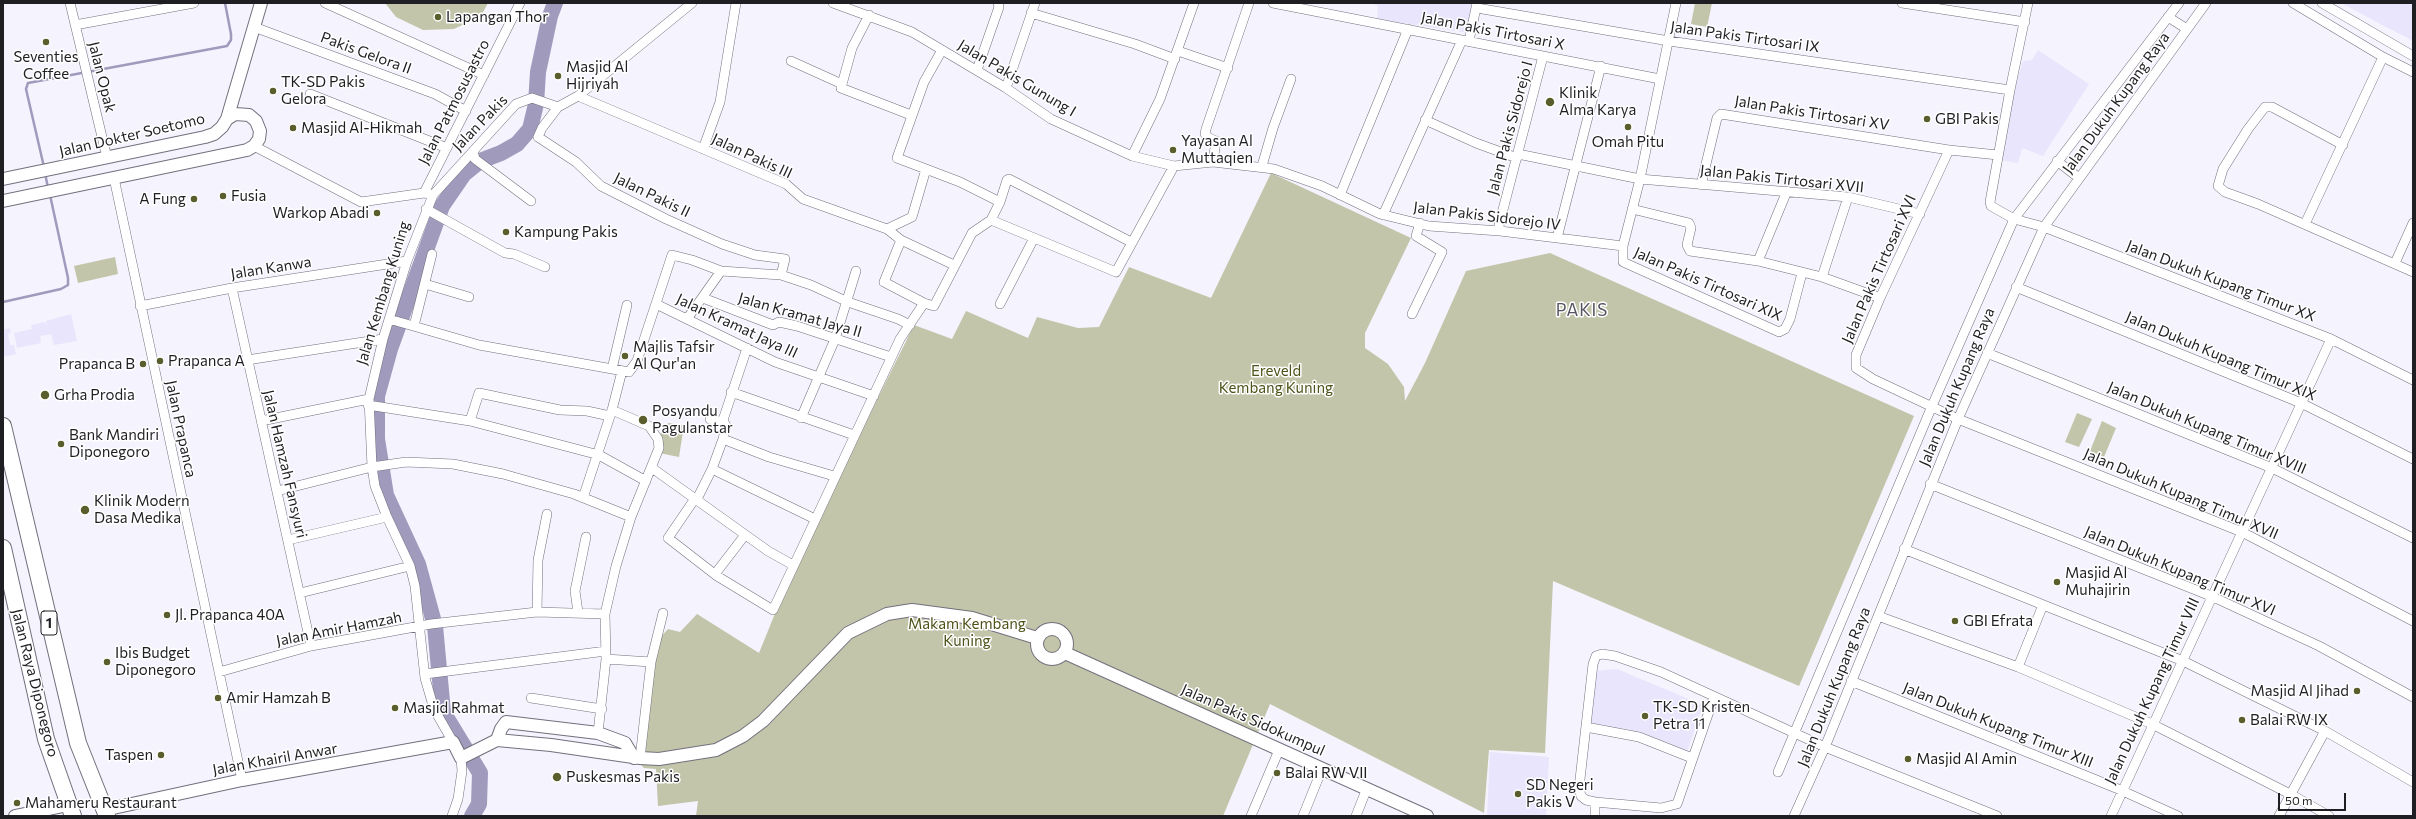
<!DOCTYPE html>
<style>
body{margin:0}
#map{position:relative;width:2416px;height:819px;overflow:hidden;background:#f5f3fd;font-family:Commissioner,sans-serif}
canvas{display:block}
.frame{position:absolute;inset:0;border:4px solid #1f1e23;pointer-events:none}
.scale{position:absolute;left:2278px;top:793px;width:68px;height:18px;box-sizing:border-box;border:2px solid #1f1e23;border-top:0;padding-left:5px;font-size:12px;line-height:14px;white-space:nowrap;color:#1f1e23;-webkit-text-stroke:3px #fff;paint-order:stroke}
</style>
<div id="map">
<canvas width="2416" height="819"></canvas>
<div class="frame"></div>
<div class="scale">50 m</div>
</div>
<script>
const ctx = document.querySelector('canvas').getContext('2d');
ctx.lineJoin = 'round';
function paint(path, color) { ctx.fillStyle = color; ctx.fill(path, 'evenodd'); }
const shape = rows => new Path2D(rows.map(r => 'M' + r).join(''));
function stroke(path, color, width, dash) { ctx.strokeStyle = color; ctx.lineWidth = width; ctx.lineCap = dash ? 'butt' : 'round'; ctx.setLineDash(dash || []); ctx.stroke(path); }
function label(font, color, halo, rows, align = 'center') {
  ctx.font = font + ' Commissioner,sans-serif'; ctx.lineWidth = 3; ctx.setLineDash([]); ctx.textBaseline = 'middle'; ctx.strokeStyle = halo; ctx.fillStyle = color; for (const [text, x, y, turn = 0] of rows) {
    ctx.save(); ctx.translate(x, y); ctx.rotate((+turn || 0) * Math.PI / 180); ctx.textAlign = isNaN(turn) ? turn : align; if (halo) ctx.strokeText(text, 0, 0); ctx.fillText(text, 0, 0); ctx.restore();
  }
}
paint(shape([
 [1371,3,1472,3,1469,33,1377,19,1378,6],
 [2341,3,2413,3,2413,41],
 [2038,50,2089,84,2043,156,2022,148,2018,163,1999,160,2008,110,2023,61,2032,60],
 [71,314,77,341,54,345,51,334,40,336,41,343,17,348,14,333,32,329,31,325,45,322,47,326,46,321],
 [10,328,11,333,8,334,10,345,14,345,16,354,3,357,3,330],
 [1617,669,1703,705,1687,752,1628,729,1590,726,1595,671],
 [1490,752,1549,757,1546,816,1487,816]
]), '#e9e5fc');
paint(shape([
 [385,3,488,3,481,16,454,29,423,30,396,17],
 [1695,3,1712,3,1707,27,1691,24],
 [1271,173,1411,238,1365,333,1365,348,1388,364,1404,387,1405,401,1425,363,1466,271,1550,253,1914,416,1799,686,1553,581,1545,753,1489,750,1484,813,1270,704,1223,816,696,816,698,801,658,806,656,769,644,768,637,761,658,640,668,629,680,632,697,614,759,653,791,574,914,325,952,339,966,311,1028,338,1037,317,1078,328,1099,327,1129,267,1211,298],
 [115,257,118,274,78,283,74,266],
 [2077,413,2092,419,2079,447,2065,442],
 [2102,421,2116,428,2104,457,2090,451],
 [668,423,684,425,679,457,659,453,661,432,667,432]
]), '#c2c5a9');
stroke(shape([
 [44,167,26,89,28,83,227,46,231,40,231,34,225,3],
 [45,173,48,188],
 [3,302,61,289,68,285,68,278,50,195]
]), '#a09abc', 2.5);
stroke(shape([
 [472,816,479,804,480,773,443,712,435,626,418,564,386,495,377,439,377,396,390,349,442,206,464,174,480,161,501,153,517,144,530,129,536,104,538,72,550,16,555,3]
]), '#a09abc', 16);
const street = shape([
 [70,3,107,158],
 [325,3,484,75],
 [833,3,912,32,1006,88,1051,119,1132,156,1174,166,1213,162,1274,169,1322,186,1380,214,1429,226,1500,231,1623,246],
 [1273,3,1660,79],
 [1676,3,1640,179,1623,246,1623,262,1779,332,1785,329,1790,319,1802,273],
 [1902,3,2025,22],
 [2028,3,2010,90,1990,202,1991,206,2014,219,2044,227,2331,339,2413,380],
 [2293,3,2383,57,2413,72],
 [2322,3,2413,56],
 [1477,8,1669,41,2010,90],
 [1031,13,1135,44,1175,59],
 [869,15,852,48,841,88,911,115],
 [2168,17,2187,29],
 [75,25,194,3],
 [254,27,435,94,466,111],
 [1469,41,1477,3],
 [942,50,924,82,897,158,960,182,1000,202],
 [1178,51,1228,68],
 [791,61,842,84],
 [977,70,999,7,998,3],
 [1006,88,1035,3],
 [310,94,447,148],
 [578,96,786,184,803,199,887,229,901,240,954,265],
 [558,107,542,128,538,137,576,162,601,186,666,219,722,244,755,255,785,259,781,275],
 [1425,120,1476,143,1517,158],
 [2343,145,2272,107,2265,107,2248,129,2223,169,2218,186,2225,192,2258,204,2413,272],
 [254,146,361,202,424,193,430,194],
 [703,149,720,102,736,3],
 [473,151,475,159,531,201],
 [1518,154,1640,179,1848,197,1920,214],
 [1998,155,1949,150,1880,298,1856,355,1856,368,1873,379,1958,419,2242,532,2413,621],
 [1132,156,1160,99,1194,3],
 [2057,161,2079,178],
 [1213,162,1216,141,1209,138,1205,134,1206,129,1249,3],
 [1262,166,1273,128,1291,79],
 [114,178,242,780],
 [1701,185,1717,118,1721,114,1949,150],
 [424,193,520,3],
 [1340,195,1408,29],
 [426,209,505,253,514,254,545,267],
 [1632,209,1689,223,1691,228,1687,245,1690,251,1758,261,1822,277,1880,298],
 [1383,215,1462,40],
 [991,220,1116,272,1174,166],
 [2305,224,2383,57],
 [887,229,912,217,926,169],
 [1500,231,1499,225,1543,56],
 [1557,238,1601,66],
 [901,240,884,282,924,303],
 [1758,261,1787,191],
 [2395,263,2413,223],
 [1822,277,1848,197],
 [425,284,469,297],
 [2016,287,2301,403,2413,459],
 [232,288,311,646],
 [703,298,773,325,779,322,797,326,891,357],
 [656,304,775,362,874,396],
 [1000,304,1034,238],
 [140,306,232,288,407,261],
 [1412,314,1442,252,1416,236,1420,223],
 [389,319,479,345,629,372,637,361,672,255,692,260,721,271,781,275,811,285,848,302,898,319,910,325],
 [687,319,721,271],
 [414,326,432,254],
 [1987,353,2272,468,2413,538],
 [247,360,383,339],
 [612,369,627,305],
 [731,392,854,435],
 [368,405,470,421,599,455,646,481],
 [801,418,835,339,856,271],
 [710,419,723,422],
 [261,421,369,399],
 [470,421,479,393,560,410,587,411,610,416],
 [723,439,769,457,834,476],
 [652,468,768,551,793,565],
 [712,469,815,519],
 [1930,484,2211,596,2319,646,2413,697],
 [277,491,372,467,406,462,453,464,503,474,574,494,631,517],
 [583,498,612,410,622,371],
 [694,500,668,538,717,576,773,610,900,339,924,303,934,306,972,233,991,220,1000,202,1007,180,1009,179,1131,242],
 [696,501,712,469,723,439,726,426,723,420,747,348],
 [288,540,387,517],
 [1904,549,2183,661,2325,731,2413,782],
 [715,574,745,535],
 [300,593,410,566],
 [537,612,538,560,547,514],
 [578,612,575,591,586,537],
 [1878,616,2018,667,2152,724,2292,795,2329,816],
 [606,659,651,662],
 [2018,667,2043,605],
 [219,672,311,646,431,624,537,612,605,614],
 [425,674,606,651],
 [1851,681,2116,788,2178,816],
 [1714,697,1677,804,1661,808,1595,802,1586,800,1581,796,1579,788,1593,664,1596,656,1602,654,1615,656,1661,672,1825,747,1997,816],
 [531,698,602,709],
 [1586,727,1639,737,1692,758],
 [598,733,606,659,605,614,616,566,631,517,659,448,658,439,649,426,612,410],
 [453,742,434,709,425,678,415,586,410,566,387,517,375,486,372,467,369,399,383,339,407,261,433,195,516,104,532,98,558,107,578,96,692,3],
 [640,758,651,662,663,613],
 [1778,772,1932,406,2014,219,2179,3],
 [452,816,458,799,462,771,461,758],
 [1251,816,1279,750],
 [1303,816,1322,769],
 [1356,816,1367,788],
 [1595,816,1595,802],
 [1794,816,1825,747,1958,419,2044,227,2206,3],
 [2111,816,2331,339],
 [2279,816,2325,731]
]);
const secondary = shape([
 [227,119,261,3],
 [3,179,205,137,214,134,222,127,227,119,235,114,249,115,256,121,260,131,259,139,254,146,247,150,3,201],
 '1037 644a15 15 0 1 1 30 0a15 15 0 1 1-30 0Z',
 [1065,653,1427,816],
 [497,740,501,729,506,722,598,733,625,743,634,758],
 [104,810,242,780,453,742,461,758,497,740,551,745,640,758,659,759,716,750,743,736,763,721,848,633,887,614,912,610,972,618,1037,638],
 [15,816,68,805]
]);
const highway = shape([
 [3,426,78,743,107,816],
 [3,548,46,739,73,816]
]);
stroke(street, '#72707d', 10);
stroke(secondary, '#72707d', 14);
stroke(highway, '#72707d', 18);
stroke(street, '#fff', 9);
stroke(secondary, '#fff', 12);
stroke(highway, '#fff', 16);
for (const [x, y, r, color] of [
 [438,17,4,"#5a5e2c"],
 [46,42,4,"#5a5e2c"],
 [558,76,4,"#5a5e2c"],
 [273,91,4,"#5a5e2c"],
 [1550,102,5,"#5a5e2c"],
 [1927,119,4,"#5a5e2c"],
 [1628,127,4,"#5a5e2c"],
 [293,128,4,"#5a5e2c"],
 [1173,150,4,"#5a5e2c"],
 [223,196,4,"#5a5e2c"],
 [194,199,4,"#5a5e2c"],
 [377,213,4,"#5a5e2c"],
 [506,232,4,"#5a5e2c"],
 [625,356,4,"#5a5e2c"],
 [160,361,4,"#5a5e2c"],
 [143,364,4,"#5a5e2c"],
 [45,395,5,"#5a5e2c"],
 [643,420,5,"#5a5e2c"],
 [61,444,4,"#5a5e2c"],
 [85,510,5,"#5a5e2c"],
 [2057,582,4,"#5a5e2c"],
 [167,615,4,"#5a5e2c"],
 [1955,621,4,"#5a5e2c"],
 [107,662,4,"#5a5e2c"],
 [2357,691,4,"#5a5e2c"],
 [218,698,4,"#5a5e2c"],
 [395,708,4,"#5a5e2c"],
 [1645,716,4,"#5a5e2c"],
 [2242,720,4,"#5a5e2c"],
 [161,755,4,"#5a5e2c"],
 [1908,759,4,"#5a5e2c"],
 [1277,773,4,"#5a5e2c"],
 [557,777,5,"#5a5e2c"],
 [1518,794,4,"#5a5e2c"],
 [17,803,4,"#5a5e2c"]
]) { const dot = new Path2D(); dot.arc(x, y, r, 0, 2 * Math.PI); ctx.fillStyle = color; ctx.fill(dot); stroke(dot, '#fff', 1.5); }
for (const [x, y, w] of [
 [49,623,16]
]) { const box = new Path2D(); box.roundRect(x - w / 2, y - 12, w, 24, 3); ctx.fillStyle = '#fff'; ctx.fill(box); stroke(box, '#1f1e23', 1); }
label('bold 14px', '#1f1e23', null, [
 ["1",49,623]
]);
label('15px', '#1f1e23', '#fff', [
 ["Lapangan Thor",446,17],
 ["Seventies",46,57,"center"],
 ["Coffee",46,74,"center"],
 ["Masjid Al",566,67],
 ["Hijriyah",566,84],
 ["TK-SD Pakis",281,82],
 ["Gelora",281,99],
 ["Klinik",1559,93],
 ["Alma Karya",1559,110],
 ["GBI Pakis",1935,119],
 ["Masjid Al-Hikmah",301,128],
 ["Yayasan Al",1181,141],
 ["Muttaqien",1181,158],
 ["Omah Pitu",1628,142,"center"],
 ["Fusia",231,196],
 ["A Fung",186,199,"right"],
 ["Warkop Abadi",369,213,"right"],
 ["Kampung Pakis",514,232],
 ["Majlis Tafsir",633,347],
 ["Al Qur'an",633,364],
 ["Prapanca A",168,361],
 ["Prapanca B",135,364,"right"],
 ["Grha Prodia",54,395],
 ["Posyandu",652,411],
 ["Pagulanstar",652,428],
 ["Bank Mandiri",69,435],
 ["Diponegoro",69,452],
 ["Klinik Modern",94,501],
 ["Dasa Medika",94,518],
 ["Masjid Al",2065,573],
 ["Muhajirin",2065,590],
 ["Jl. Prapanca 40A",175,615],
 ["GBI Efrata",1963,621],
 ["Ibis Budget",115,653],
 ["Diponegoro",115,670],
 ["Masjid Al Jihad",2349,691,"right"],
 ["Amir Hamzah B",226,698],
 ["TK-SD Kristen",1653,707],
 ["Petra 11",1653,724],
 ["Masjid Rahmat",403,708],
 ["Balai RW IX",2250,720],
 ["Taspen",153,755,"right"],
 ["Masjid Al Amin",1916,759],
 ["Balai RW VII",1285,773],
 ["Puskesmas Pakis",566,777],
 ["SD Negeri",1526,785],
 ["Pakis V",1526,802],
 ["Mahameru Restaurant",25,803]
], 'left');
label('15px', '#1f1e23', '#fff', [
 ["Jalan Pakis Tirtosari X",1493,31,11],
 ["Jalan Pakis Tirtosari IX",1745,37,8],
 ["Pakis Gelora II",366,53,20],
 ["Jalan Opak",102,77,76],
 ["Jalan Pakis Gunung I",1017,78,31],
 ["Jalan Patmosusastro",454,102,-63],
 ["Jalan Dukuh Kupang Raya",2116,103,-54],
 ["Jalan Pakis Tirtosari XV",1812,113,9],
 ["Jalan Pakis",480,123,-46],
 ["Jalan Pakis Sidorejo I",1510,128,-75],
 ["Jalan Dokter Soetomo",132,135,-13],
 ["Jalan Pakis III",752,156,25],
 ["Jalan Pakis Tirtosari XVII",1782,179,6],
 ["Jalan Pakis II",652,195,26],
 ["Jalan Pakis Sidorejo IV",1487,216,7],
 ["Jalan Kanwa",271,268,-9],
 ["Jalan Pakis Tirtosari XVI",1879,269,-66],
 ["Jalan Dukuh Kupang Timur XX",2221,281,21],
 ["Jalan Pakis Tirtosari XIX",1708,284,24],
 ["Jalan Kembang Kuning",383,293,-73],
 ["Jalan Kramat Jaya II",800,315,16],
 ["Jalan Kramat Jaya III",737,326,25],
 ["Jalan Dukuh Kupang Timur XIX",2221,356,23],
 ["Jalan Dukuh Kupang Raya",1957,387,-67],
 ["Jalan Dukuh Kupang Timur XVIII",2207,428,23],
 ["Jalan Prapanca",181,429,78],
 ["Jalan Hamzah Fansyuri",285,464,77],
 ["Jalan Dukuh Kupang Timur XVII",2181,494,23],
 ["Jalan Dukuh Kupang Timur XVI",2180,571,23],
 ["Jalan Amir Hamzah",339,629,-11],
 ["Jalan Raya Diponegoro",35,683,76],
 ["Jalan Dukuh Kupang Raya",1834,687,-68],
 ["Jalan Dukuh Kupang Timur VIII",2152,691,-65],
 ["Jalan Pakis Sidokumpul",1253,720,24],
 ["Jalan Dukuh Kupang Timur XIII",1998,725,22],
 ["Jalan Khairil Anwar",275,759,-10]
]);
label('15px', '#4f5219', '#fff', [
 ["Ereveld",1276,371],
 ["Kembang Kuning",1276,388],
 ["Makam Kembang",967,624],
 ["Kuning",967,641]
]);
ctx.letterSpacing = '1px';
label('17px', '#565460', '#fff', [
 ["PAKIS",1582,310]
]);
ctx.letterSpacing = '0px';
</script>
